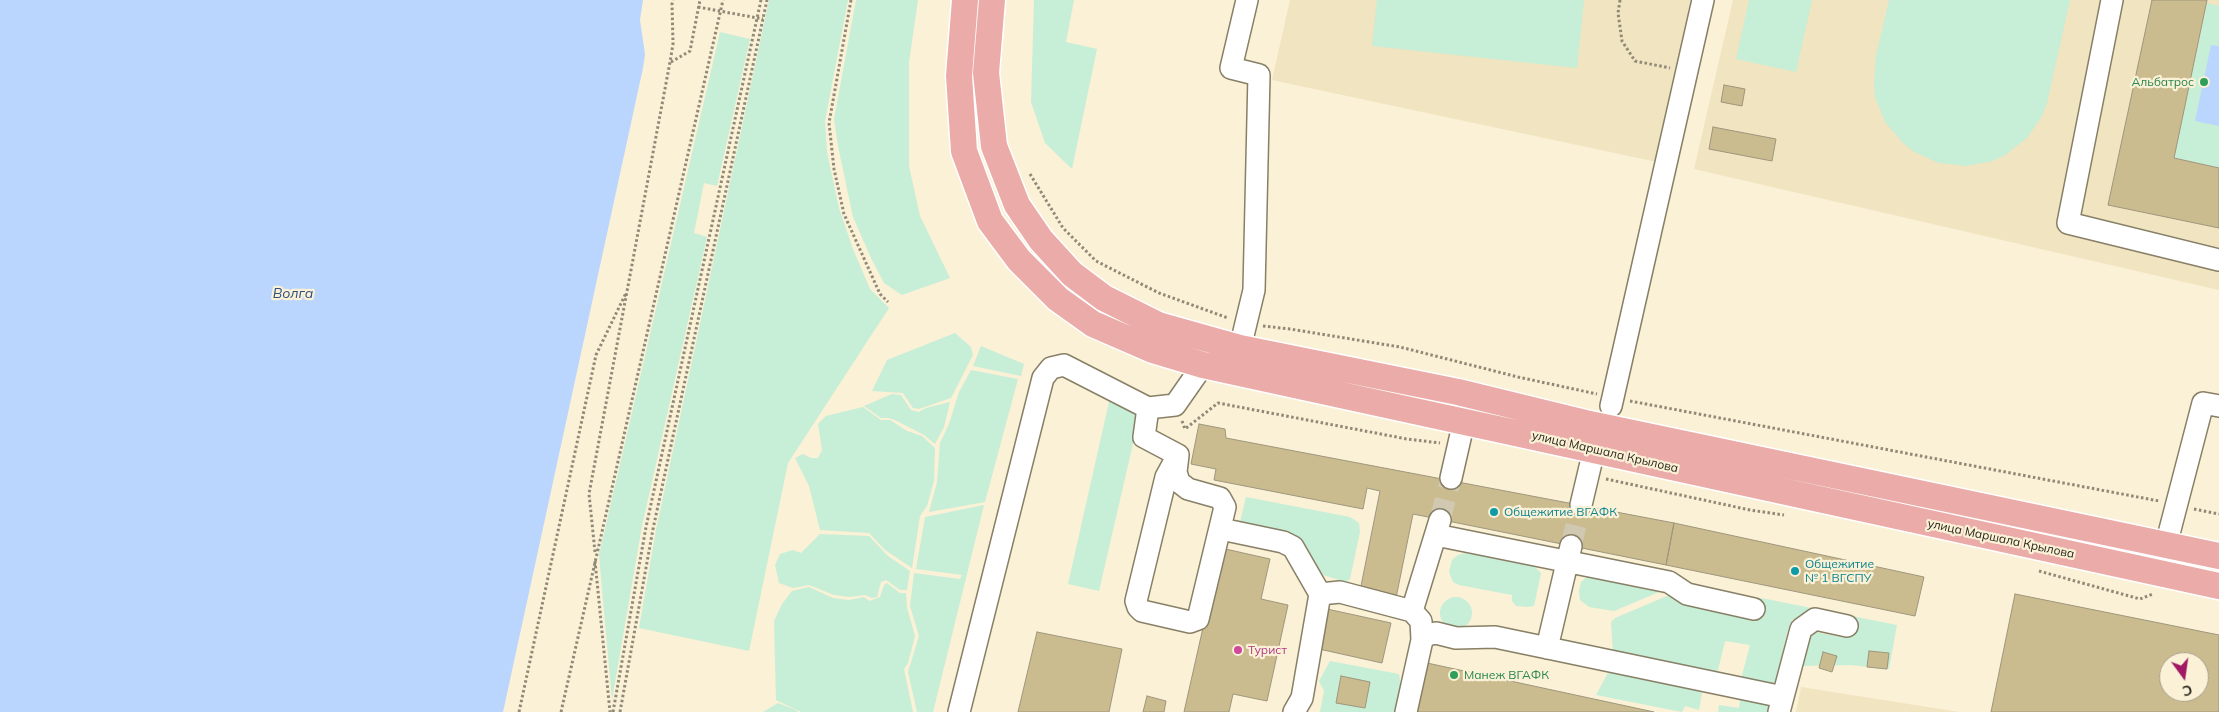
<!DOCTYPE html>
<meta charset="utf-8">
<style>
body{margin:0}
#map{position:relative;width:2219px;height:712px;overflow:hidden;background:#faf1d6;font-family:Mulish,sans-serif}
canvas{display:block}
.north{position:absolute;left:2159px;top:652px;width:50px;height:50px;box-sizing:border-box;background:#faf1d6;border:1px solid #a69f8b;border-radius:50%;rotate:166deg;font-size:14px;font-weight:700;line-height:20px;text-align:center;color:#29251b}
.north::after{content:'';display:block;margin:auto;width:18px;height:22px;background:#a11965;clip-path:polygon(50% 0,100% 100%,50% 72%,0 100%)}
</style>
<div id="map">
<canvas width="2219" height="712"></canvas>
<div class="north">С</div>
</div>
<script>
const ctx = document.querySelector('canvas').getContext('2d');
ctx.lineJoin = 'round';
function paint(path, color) { ctx.fillStyle = color; ctx.fill(path, 'evenodd'); }
const shape = rows => new Path2D(rows.map(r => 'M' + r).join(''));
function stroke(path, color, width, dash) { ctx.strokeStyle = color; ctx.lineWidth = width; ctx.lineCap = dash ? 'butt' : 'round'; ctx.setLineDash(dash || []); ctx.stroke(path); }
function label(font, color, halo, rows, align = 'center') {
  ctx.font = font + ' Mulish,sans-serif'; ctx.lineWidth = 4.5; ctx.setLineDash([]); ctx.textBaseline = 'middle'; ctx.strokeStyle = halo; ctx.fillStyle = color; for (const [text, x, y, turn = 0] of rows) {
    ctx.save(); ctx.translate(x, y); ctx.rotate((+turn || 0) * Math.PI / 180); ctx.textAlign = isNaN(turn) ? turn : align; if (halo) ctx.strokeText(text, 0, 0); ctx.fillText(text, 0, 0); ctx.restore();
  }
}
paint(shape([
 [1290,0,1691,0,1657,162,1272,80],
 [1733,0,2219,0,2219,290,1694,169],
 [1801,687,1959,712,1796,712]
]), '#f0e4c1');
paint(shape([
 [769,0,848,0,825,121,827,152,839,208,853,249,870,289,889,308,788,463,749,651,639,628,656,530],
 [856,0,918,0,909,62,909,166,920,216,950,278,902,295,884,283,871,258,853,217,838,146,834,119],
 [1034,0,1074,0,1066,42,1097,49,1072,169,1045,143,1031,102],
 [1377,0,1584,0,1577,68,1372,46],
 [1749,0,1812,0,1796,72,1736,59],
 [1889,0,2070,0,2047,103,2042,116,2027,138,2005,155,1993,161,1966,166,1939,163,1914,152,1903,143,1885,122,1875,97,1874,83,1876,56],
 [2207,3,2219,6,2219,168,2174,158],
 [720,32,750,39,717,186,704,183,694,233,707,237,642,526,612,700,599,555],
 [955,333,971,347,973,355,951,398,919,409,913,408,903,393,872,391,887,360],
 [981,346,1024,364,1021,376,973,366],
 [971,370,1018,379,985,502,929,512,937,482,940,443,949,424,959,392],
 [892,394,901,395,911,410,919,412,926,408,950,402,944,427,935,444,924,435,897,421,889,418,881,418,864,406],
 [1109,402,1141,409,1099,591,1068,584],
 [863,407,881,420,890,420,907,431,922,436,935,448,934,481,927,506,920,516,912,568,885,550,869,533,820,530,809,486,795,458,803,454,811,458,818,458,822,450,818,424,826,416],
 [1246,497,1350,517,1359,523,1360,532,1350,579,1346,582,1323,575,1301,549,1239,526],
 [984,505,933,712,917,712,908,672,919,636,910,606,914,573,960,579,962,575,916,569,925,517],
 [820,534,869,536,888,556,910,571,907,590,900,590,886,580,881,582,877,597,872,598,865,595,849,597,834,595,809,585,793,588,779,583,775,565,780,554,793,550,801,553],
 [1466,553,1532,564,1541,573,1534,606,1527,607,1516,606,1512,601,1512,595,1459,585,1453,582,1449,572,1452,560,1458,555],
 [1587,577,1659,592,1614,611,1589,607,1580,600,1579,591,1581,582],
 [887,583,900,593,906,593,907,608,915,636,908,663,904,669,913,712,801,712,776,700,774,621,782,604,792,591,809,587,833,598,849,600,864,597,869,601,880,597,884,585],
 [1667,596,1758,614,1761,598,1897,625,1889,669,1849,665,1801,666,1805,639,1815,632,1845,638,1849,623,1800,616,1792,620,1787,633,1774,690,1740,683,1750,645,1725,641,1716,678,1613,654,1611,622,1615,618],
 '1440 613a16 16 0 1 1 32 0a16 16 0 1 1-32 0Z',
 [1330,661,1399,674,1401,688,1396,712,1320,712,1324,691,1319,681],
 [1610,669,1703,687,1699,710,1685,706,1682,712,1596,695],
 [1741,694,1770,702,1769,712,1718,712,1719,705,1739,708],
 [778,703,796,710,798,712,763,712]
]), '#c7eed6');
paint(shape([
 [0,0,643,0,640,20,645,54,643,68,503,712,0,712],
 [2211,45,2219,46,2219,126,2195,121]
]), '#bbd6fe');
const building = shape([
 [2152,0,2207,0,2174,158,2219,168,2219,228,2108,205,2152,0],
 [1724,85,1745,89,1742,106,1721,102,1724,85],
 [1713,127,1776,139,1772,161,1709,149,1713,127],
 [1199,424,1225,429,1226,438,1674,523,1666,565,1413,514,1396,598,1360,591,1380,491,1367,488,1363,509,1214,480,1216,469,1191,464,1199,424],
 [1674,523,1924,577,1915,616,1666,565,1674,523],
 [1221,548,1270,559,1261,599,1288,605,1267,701,1233,694,1229,712,1184,712,1221,548],
 [2015,594,2219,635,2219,712,1991,712,2015,594],
 [2169,662,2199,662,2199,692,2169,692,2169,662],
 [1327,609,1391,623,1382,663,1319,649,1327,609],
 [1037,632,1122,649,1109,712,1018,712,1037,632],
 [1869,651,1889,653,1887,669,1867,667,1869,651],
 [1823,652,1837,656,1832,672,1819,668,1823,652],
 [1427,663,1654,712,1416,712,1427,663],
 [1341,676,1370,682,1365,708,1336,703,1341,676],
 [1147,696,1166,701,1164,712,1143,712,1147,696]
]);
paint(building, '#cbbc8f');
stroke(building, '#9e967d', 1);
stroke(shape([
 [1440,520,1451,478],
 [1571,546,1581,505]
]), '#d0c8b1', 21, [21, 11]);
const minor = shape([
 [2112,0,2068,223,2219,260],
 [1240,348,1254,290,1259,75,1231,68,1247,0],
 [1611,406,1703,0],
 [1148,408,1144,437,1178,455,1176,472,1179,482,1188,489,1220,498,1225,507,1198,619,1190,622,1142,611,1138,607,1136,601,1166,477,1178,455],
 [1451,478,1464,421],
 [1581,505,1594,450],
 [1221,529,1283,542,1293,547,1320,594,1302,698,1294,712],
 [1436,535,1669,582,1687,594,1754,609],
 [2166,545,2203,403,2219,406],
 [1320,594,1340,592,1412,611,1421,621,1422,640],
 [1412,611,1440,520],
 [1547,648,1571,546],
 [959,712,1043,378,1051,368,1064,365,1148,408,1175,405,1203,365],
 [1406,712,1422,640,1427,635,1436,633,1456,638,1495,637,1783,697],
 [1779,712,1801,629,1815,619,1847,626]
]);
const major = shape([
 [965,0,959,76,964,151,990,221,1019,260,1058,299,1093,324,1153,350,1203,365,2219,586],
 [992,0,986,73,994,146,1017,205,1041,240,1072,274,1104,298,1158,325,1240,348,1458,392,1585,423,2219,556]
]);
stroke(minor, '#877f66', 24);
stroke(major, '#fff', 29);
stroke(shape([
 [851,0,829,123,834,169,844,214,880,294,888,302],
 [1620,0,1618,13,1622,41,1635,61,1670,68],
 [698,7,763,19],
 [671,62,690,51,700,0],
 [1030,174,1063,228,1096,261,1159,293,1228,318],
 [1263,326,1290,329,1400,347,1518,377,1597,394],
 [1630,401,2159,501],
 [1182,421,1185,429,1218,403,1407,439,1440,443],
 [1606,479,1750,510,1784,515],
 [2194,509,2219,514],
 [595,552,589,494,670,62,673,44,672,4,673,0],
 [595,561,610,712],
 [2039,571,2140,599,2153,594],
 [519,712,596,355,626,293],
 [561,712,723,0],
 [613,712,646,527,761,0],
 [620,712,653,529,767,0]
]), '#908977', 3, [2.5, 2.5]);
stroke(minor, '#fff', 21);
stroke(major, '#ebaca9', 26);
for (const [x, y, r, color] of [
 [2204,82,5,"#2e9e5b"],
 [1494,512,5,"#0f9aa8"],
 [1795,571,5,"#0f9aa8"],
 [1238,650,5,"#d1479c"],
 [1454,675,5,"#2e9e5b"]
]) { const dot = new Path2D(); dot.arc(x, y, r, 0, 2 * Math.PI); ctx.fillStyle = color; ctx.fill(dot); stroke(dot, '#faf1d6', 2); }
label('12px', '#27864d', '#faf1d6', [
 ["Альбатрос",2194,82],
 ["Манеж ВГАФК",1464,675,"left"]
], 'right');
label('12px', '#29251b', '#faf1d6', [
 ["улица Маршала Крылова",1605,452,13],
 ["улица Маршала Крылова",2001,539,12]
]);
label('12px', '#0d838f', '#faf1d6', [
 ["Общежитие ВГАФК",1504,512],
 ["Общежитие",1805,564],
 ["№ 1 ВГСПУ",1805,578]
], 'left');
label('12px', '#b23c85', '#faf1d6', [
 ["Турист",1248,650]
], 'left');
label('italic 14px', '#2e5082', '#faf1d6', [
 ["Волга",293,294]
]);
</script>
